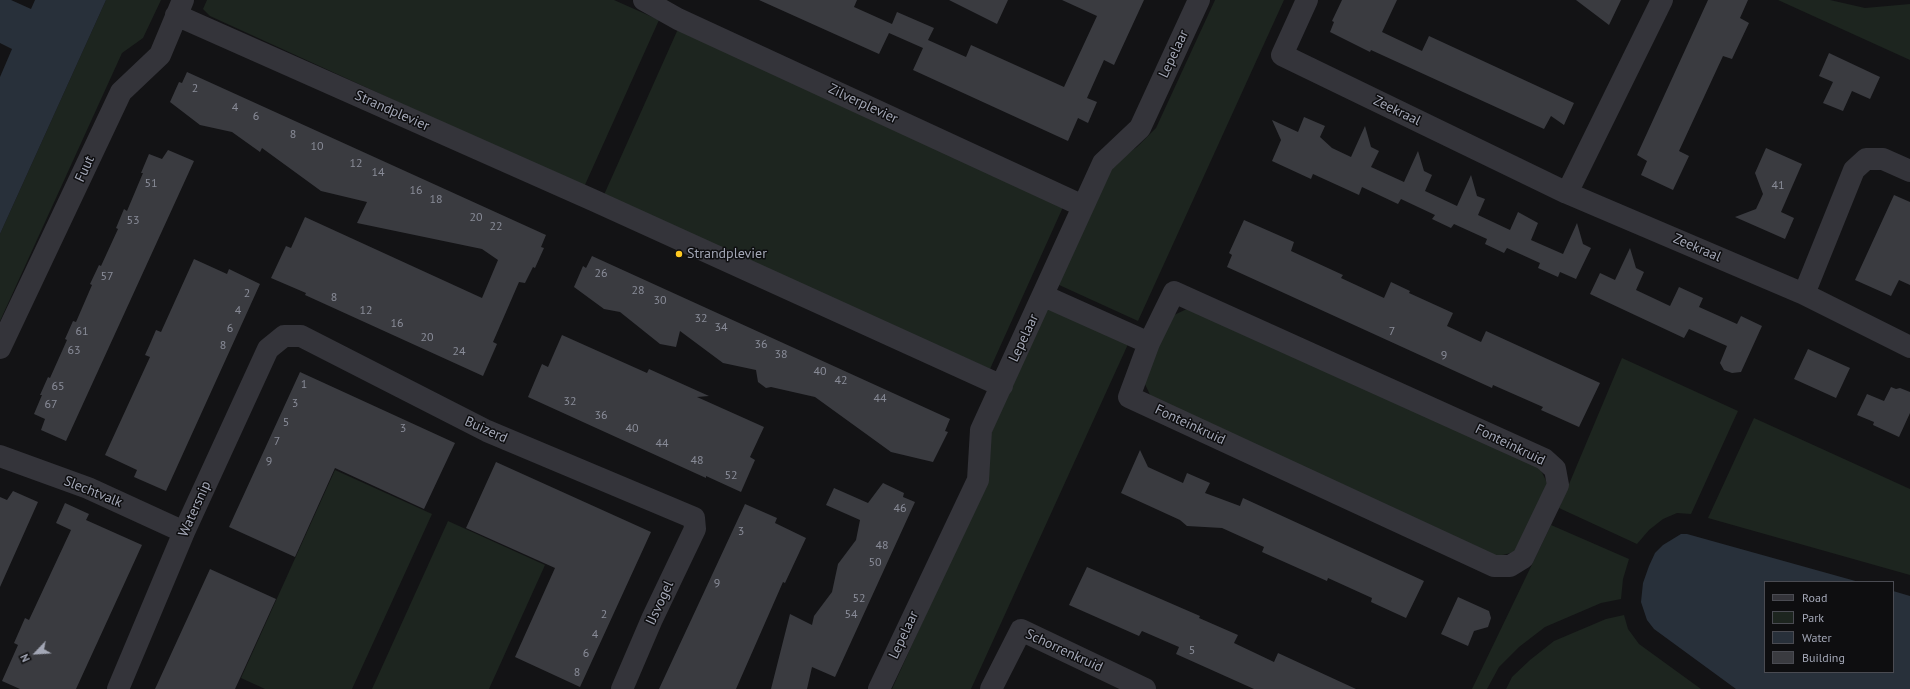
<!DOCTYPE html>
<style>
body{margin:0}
#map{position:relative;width:1910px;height:689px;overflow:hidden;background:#131315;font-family:"PT Sans",sans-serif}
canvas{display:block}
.legend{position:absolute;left:1764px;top:581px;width:130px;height:92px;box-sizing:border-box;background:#0e0e10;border:1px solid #4a4b52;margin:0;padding:5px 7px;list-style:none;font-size:12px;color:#a3a7b6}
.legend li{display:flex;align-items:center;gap:8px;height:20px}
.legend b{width:20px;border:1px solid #4a4b52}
.north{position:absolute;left:16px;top:633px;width:40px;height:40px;-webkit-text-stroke:3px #0e0e10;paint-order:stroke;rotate:245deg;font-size:11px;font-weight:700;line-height:16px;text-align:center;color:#a3a7b6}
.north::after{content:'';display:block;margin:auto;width:14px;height:18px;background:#a3a7b6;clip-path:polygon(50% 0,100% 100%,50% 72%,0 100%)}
</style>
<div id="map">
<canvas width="1910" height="689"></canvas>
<ul class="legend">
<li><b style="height:5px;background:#34343a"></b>Road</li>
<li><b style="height:11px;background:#1d251f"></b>Park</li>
<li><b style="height:11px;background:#28303a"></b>Water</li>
<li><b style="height:11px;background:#3a3b40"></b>Building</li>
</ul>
<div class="north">N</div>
</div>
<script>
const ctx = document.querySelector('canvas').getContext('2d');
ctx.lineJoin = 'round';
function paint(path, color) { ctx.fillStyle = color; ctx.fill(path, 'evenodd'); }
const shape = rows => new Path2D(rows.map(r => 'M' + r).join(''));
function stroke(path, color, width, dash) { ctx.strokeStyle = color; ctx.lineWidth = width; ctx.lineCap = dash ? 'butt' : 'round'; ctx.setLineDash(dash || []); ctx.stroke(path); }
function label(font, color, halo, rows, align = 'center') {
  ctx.font = font + ' "PT Sans",sans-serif'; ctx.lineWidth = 3; ctx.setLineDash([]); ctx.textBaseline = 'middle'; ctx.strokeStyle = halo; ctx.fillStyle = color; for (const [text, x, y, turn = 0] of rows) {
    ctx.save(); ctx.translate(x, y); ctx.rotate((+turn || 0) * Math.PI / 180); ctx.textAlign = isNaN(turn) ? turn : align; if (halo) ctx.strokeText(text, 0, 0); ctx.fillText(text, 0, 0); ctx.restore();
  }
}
paint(shape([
 [106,0,161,0,143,38,122,53,0,321,0,234],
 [207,0,614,0,659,20,584,187,210,16,203,9],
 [1215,0,1284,0,1138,321,1057,284,1113,164,1137,147,1156,128],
 [1778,0,1830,0,1865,8,1910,4,1910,60],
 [678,29,1063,207,990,369,603,197],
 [1047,305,1129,342,971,689,892,689,989,475,989,438],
 [1191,307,1539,466,1548,485,1515,552,1494,557,1152,399,1143,380,1172,316],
 [1622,358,1738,411,1691,514,1677,513,1663,519,1649,530,1637,544,1559,508],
 [1754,418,1910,489,1910,575,1708,518],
 [335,470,432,514,352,689,265,689,241,678],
 [448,521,545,565,489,689,372,689],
 [1551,525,1629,559,1623,579,1621,599,1601,603,1545,627,1519,647,1499,667,1487,689,1472,689],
 [1624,615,1628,629,1639,644,1701,689,1506,689,1512,677,1530,660,1554,641,1606,619]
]), '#1d251f');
paint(shape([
 [0,0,11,0,31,9,35,0,106,0,0,234,0,77,12,49,0,43],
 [1681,534,1687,534,1859,582,1765,582,1765,672,1893,672,1893,591,1910,596,1910,689,1736,689,1654,629,1647,620,1641,602,1643,583,1649,566,1655,553,1663,545]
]), '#28303a');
paint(shape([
 [759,0,857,0,854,7,892,24,897,12,934,28,928,40,966,57,971,45,1064,87,1097,16,1062,0,1144,0,1114,65,1104,60,1087,98,1097,102,1088,123,1078,118,1068,141,913,70,923,48,889,33,879,54],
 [949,0,1008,0,997,24],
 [1342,0,1397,0,1382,32,1422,51,1429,36,1574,103,1564,125,1551,116,1544,129,1371,50,1370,52,1330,32,1334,22,1332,21],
 [1576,0,1621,0,1609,25],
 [1708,0,1748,0,1740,18,1749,23,1732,59,1723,56,1679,151,1689,156,1673,190,1641,175,1647,161,1637,155],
 [1829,53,1880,77,1870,99,1852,91,1843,111,1823,103,1833,82,1819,76],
 [187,72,546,235,541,247,544,248,535,268,533,267,525,283,519,282,493,342,497,344,483,376,305,295,306,293,271,278,286,246,291,248,305,217,482,298,498,260,482,249,357,223,367,202,321,191,262,148,260,152,232,132,200,125,170,102,179,82,182,83],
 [1304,117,1325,126,1320,137,1332,148,1351,157,1365,126,1371,147,1379,151,1371,167,1404,182,1418,151,1424,171,1432,175,1425,191,1457,206,1471,175,1477,196,1485,199,1478,215,1510,230,1518,212,1538,223,1531,240,1563,254,1577,223,1583,244,1591,248,1576,279,1560,272,1558,277,1538,268,1540,263,1507,248,1504,253,1485,244,1487,239,1454,224,1451,228,1432,219,1435,215,1401,199,1398,204,1362,187,1359,195,1313,174,1311,179,1272,161,1281,140,1272,120,1298,132],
 [1766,148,1802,164,1781,212,1794,218,1785,239,1735,217,1756,209,1763,194,1755,173],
 [168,150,194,161,66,441,41,430,45,419,34,414,42,395,40,395,48,377,50,378,67,340,65,339,73,321,76,322,92,285,90,284,99,265,101,266,118,229,116,228,124,209,127,211,143,173,141,173,149,154,162,159],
 [1894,195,1910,202,1910,285,1899,280,1891,296,1855,280],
 [1244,220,1294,242,1291,251,1343,275,1341,278,1384,298,1391,282,1410,291,1409,293,1453,313,1447,326,1481,342,1486,331,1600,383,1579,427,1541,410,1543,407,1493,385,1492,388,1227,267,1232,255,1229,253],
 [1630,248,1636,268,1644,272,1636,290,1670,306,1679,287,1703,298,1699,307,1737,324,1741,316,1762,326,1741,372,1732,373,1724,370,1720,363,1727,346,1689,329,1684,338,1590,294,1600,273,1615,280],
 [592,256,950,419,945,431,948,432,933,462,891,452,815,397,771,387,766,388,758,382,756,370,723,363,680,331,676,347,660,344,620,312,604,309,574,287,583,266,586,268],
 [194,259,227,274,229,269,260,284,166,491,134,477,137,470,105,455,150,357,145,355,150,344,156,330,161,332],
 [562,335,647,373,649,369,709,396,697,397,764,427,750,457,755,460,741,492,706,476,706,478,528,397,542,364,548,367],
 [1808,349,1850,368,1836,398,1794,379],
 [300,372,455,443,424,509,335,468,295,557,229,527],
 [1891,387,1896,389,1900,388,1910,392,1910,413,1899,437,1873,425,1874,422,1857,415,1867,394,1884,401],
 [1140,450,1148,467,1183,483,1187,473,1210,483,1205,493,1240,506,1243,498,1424,581,1406,618,1371,602,1372,598,1328,578,1327,581,1262,552,1264,547,1222,528,1187,526,1180,520,1121,493],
 [496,462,651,532,580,687,515,657,555,568,466,528],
 [883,483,904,493,903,497,915,502,835,677,812,667,807,689,771,689,790,614,812,625,814,616,832,592,838,564,856,540,860,520,826,505,834,488,868,503],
 [13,491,38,502,0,587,0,497,7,500],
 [65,503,89,514,86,520,142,545,76,689,20,689,2,681,18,645,14,643,25,618,29,620,71,530,56,523],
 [745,504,777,518,775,523,806,538,785,583,783,582,736,689,659,689],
 [1087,567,1200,616,1199,618,1238,635,1234,643,1274,662,1278,653,1356,689,1254,689,1176,654,1179,647,1142,631,1139,636,1069,605],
 [210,569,276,599,241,676,235,689,155,689],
 [1458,597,1489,611,1491,618,1488,627,1474,631,1468,646,1441,634]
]), '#3a3b40');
stroke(shape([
 [644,0,678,19,1083,206],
 [1307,0,1282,55,1567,193,1804,294,1910,347],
 [176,15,595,201,1002,386],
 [1567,193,1662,0],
 [1804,294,1854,170,1866,159,1883,159,1910,171],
 [1044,296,1149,343,1129,397,1494,566,1510,566,1523,558,1558,485,1555,469,1544,459,1174,292,1149,343],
 [0,348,121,92,160,55,183,0],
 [0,456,88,488,184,532],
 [118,689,184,532,268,349,284,336,301,336,487,431,694,518,695,529,652,619,622,689],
 [879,689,978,480,981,430,1103,163,1140,128,1199,0],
 [991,689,1021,630,1145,689]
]), '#34343a', 22);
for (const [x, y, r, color] of [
 [679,254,4,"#ffc921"]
]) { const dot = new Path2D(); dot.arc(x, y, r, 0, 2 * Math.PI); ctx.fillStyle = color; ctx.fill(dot); stroke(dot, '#0e0e10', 1.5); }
label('12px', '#898c98', null, [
 ["2",195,89],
 ["4",235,108],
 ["6",256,117],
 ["8",293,135],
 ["10",317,147],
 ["12",356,164],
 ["14",378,173],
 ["51",151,184],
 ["41",1778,186],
 ["16",416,191],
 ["18",436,200],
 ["20",476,218],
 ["53",133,221],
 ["22",496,227],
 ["26",601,274],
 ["57",107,277],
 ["28",638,291],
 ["2",247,294],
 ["8",334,298],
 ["30",660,301],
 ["4",238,311],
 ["12",366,311],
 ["32",701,319],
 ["16",397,324],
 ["34",721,328],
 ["6",230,329],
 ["61",82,332],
 ["7",1392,332],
 ["20",427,338],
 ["36",761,345],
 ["8",223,346],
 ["63",74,351],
 ["24",459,352],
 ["38",781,355],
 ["9",1444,356],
 ["40",820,372],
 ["42",841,381],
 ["1",304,385],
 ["65",58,387],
 ["44",880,399],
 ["32",570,402],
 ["3",295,404],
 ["67",51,405],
 ["36",601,416],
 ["5",286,423],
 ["3",403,429],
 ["40",632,429],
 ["7",277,442],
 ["44",662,444],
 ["48",697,461],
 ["9",269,462],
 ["52",731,476],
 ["46",900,509],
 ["3",741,532],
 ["48",882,546],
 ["50",875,563],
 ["9",717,584],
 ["52",859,599],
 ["2",604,615],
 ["54",851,615],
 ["4",595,635],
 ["5",1192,651],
 ["6",586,654],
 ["8",577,673]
]);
label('14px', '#a3a7b6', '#0e0e10', [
 ["Lepelaar",1174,54,-65],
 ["Zilverplevier",863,104,25],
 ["Strandplevier",392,111,24],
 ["Zeekraal",1397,111,26],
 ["Fuut",85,169,-65],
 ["Zeekraal",1697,248,23],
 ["Lepelaar",1024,338,-65],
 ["Fonteinkruid",1190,425,25],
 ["Buizerd",486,430,24],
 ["Fonteinkruid",1510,445,26],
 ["Slechtvalk",93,492,22],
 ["Watersnip",195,509,-66],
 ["IJsvogel",660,603,-65],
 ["Lepelaar",904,635,-65],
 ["Schorrenkruid",1064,651,25]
]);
label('14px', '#a3a7b6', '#0e0e10', [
 ["Strandplevier",687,254]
], 'left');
</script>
